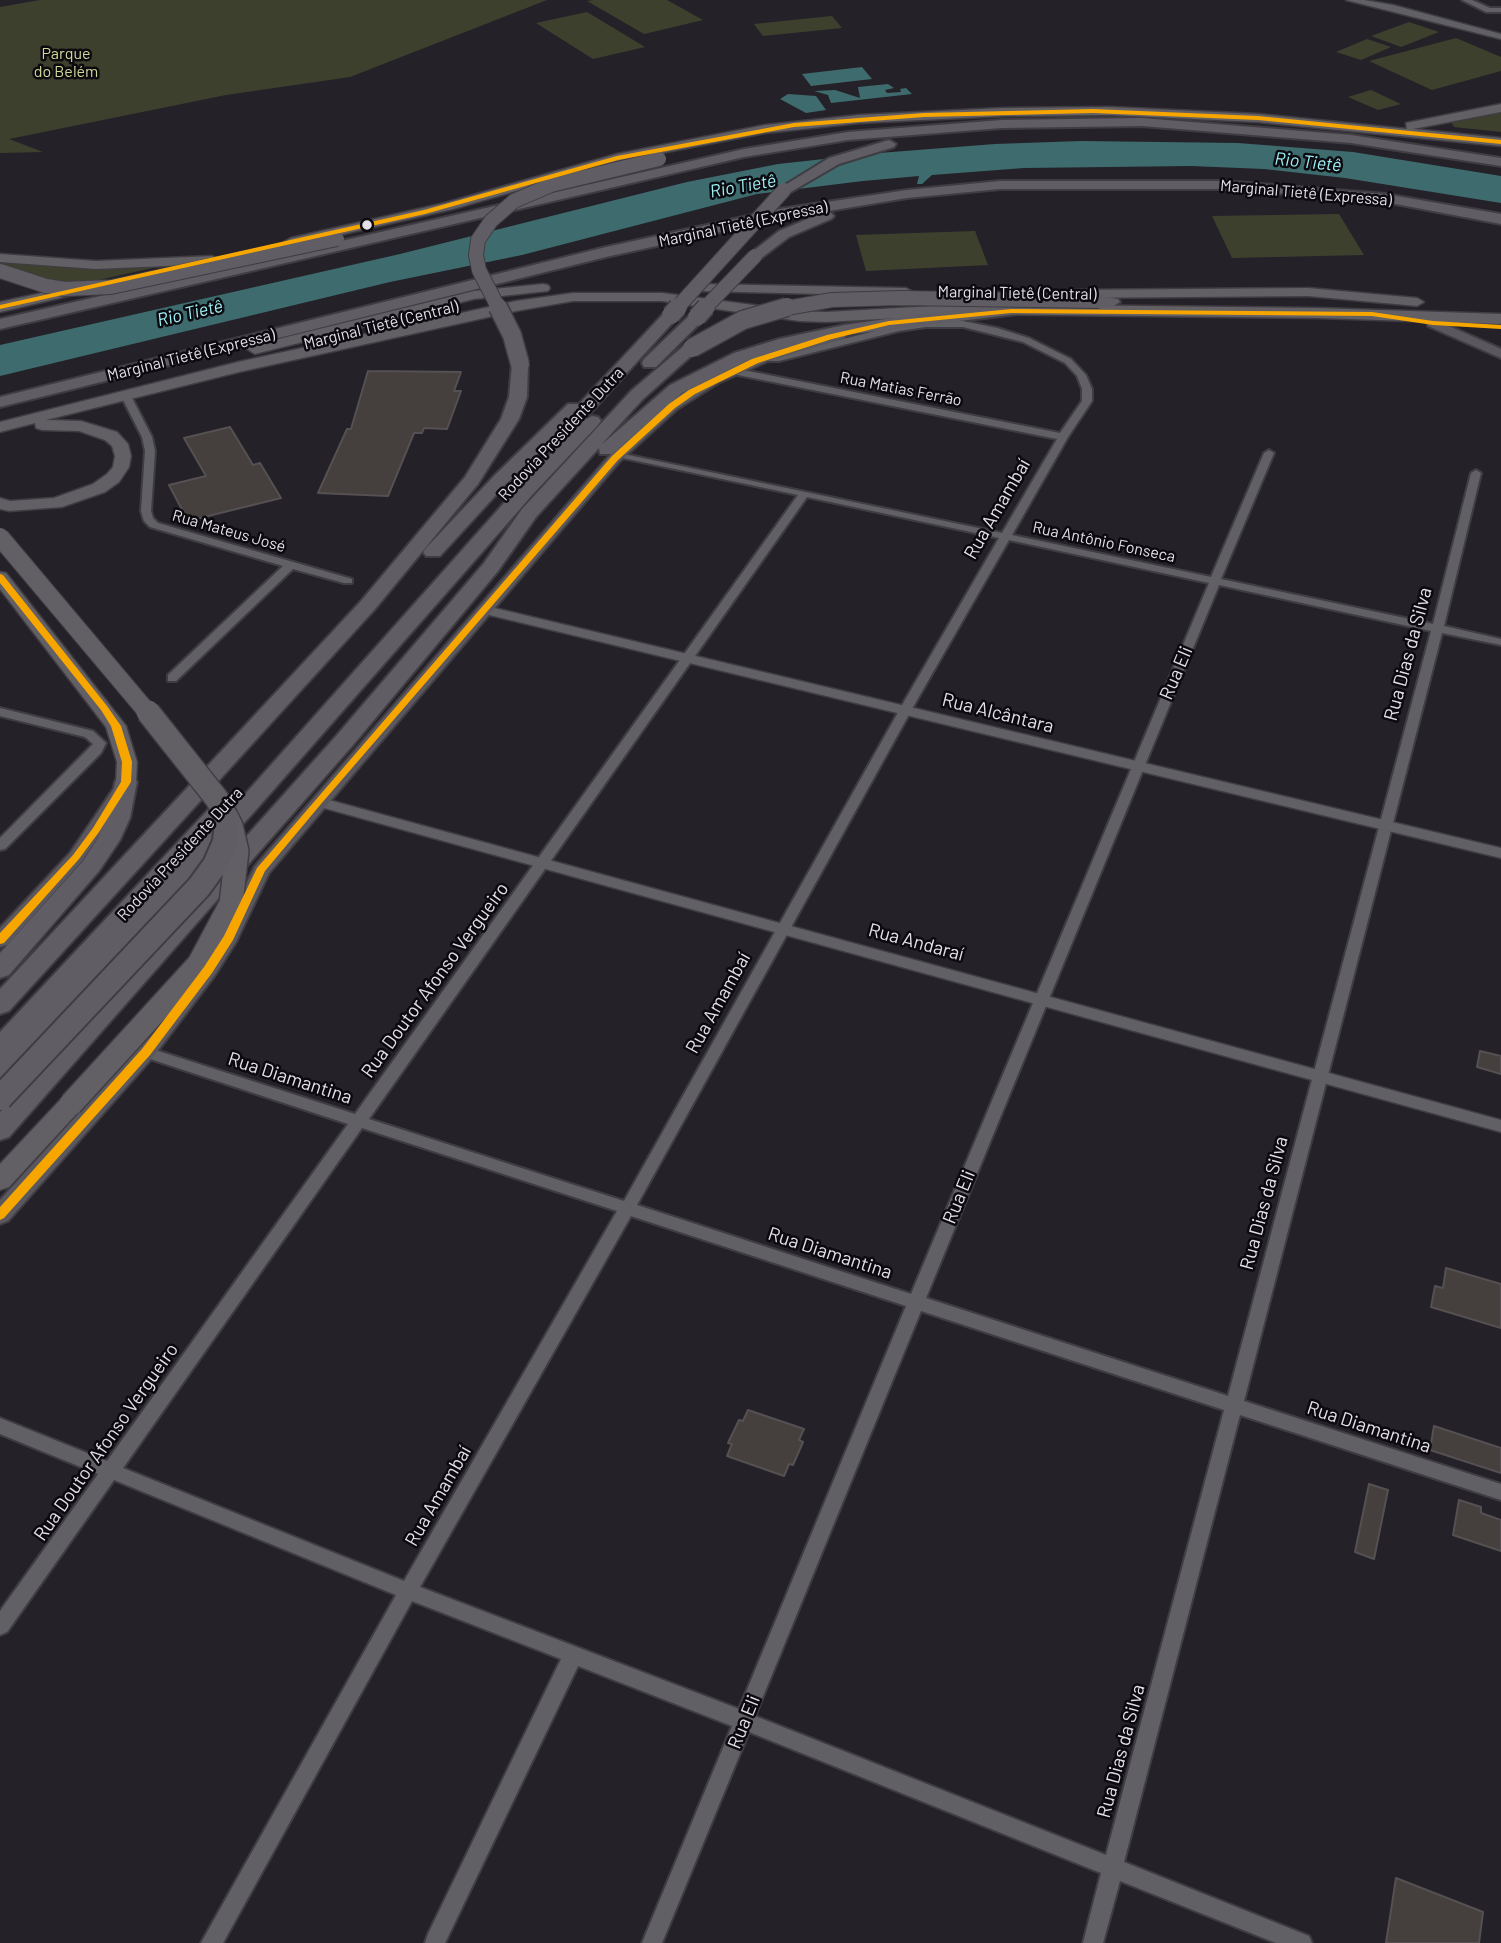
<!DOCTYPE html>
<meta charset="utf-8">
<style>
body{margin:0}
canvas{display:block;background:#242128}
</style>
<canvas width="1501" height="1943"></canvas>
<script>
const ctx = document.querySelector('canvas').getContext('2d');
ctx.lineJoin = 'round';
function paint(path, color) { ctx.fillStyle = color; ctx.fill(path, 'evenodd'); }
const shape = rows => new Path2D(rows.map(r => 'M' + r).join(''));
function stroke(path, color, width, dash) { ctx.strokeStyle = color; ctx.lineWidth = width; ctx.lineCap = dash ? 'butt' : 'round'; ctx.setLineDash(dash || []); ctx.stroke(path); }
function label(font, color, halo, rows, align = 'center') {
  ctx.font = font + ' Barlow,sans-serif'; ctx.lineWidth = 5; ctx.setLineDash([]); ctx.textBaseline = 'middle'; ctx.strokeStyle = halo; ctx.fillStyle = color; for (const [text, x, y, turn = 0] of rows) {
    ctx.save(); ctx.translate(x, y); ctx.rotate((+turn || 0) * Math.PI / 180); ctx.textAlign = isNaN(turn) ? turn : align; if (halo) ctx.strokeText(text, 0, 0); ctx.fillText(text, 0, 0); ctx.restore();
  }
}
paint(shape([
 [40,0,547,0,350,77,226,95,9,139,43,152,0,153,0,7],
 [593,0,667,0,703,20,644,34,587,1],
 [587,12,645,47,593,59,536,23],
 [832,16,842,28,763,36,754,24],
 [1409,22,1439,32,1401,47,1371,36],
 [1456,38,1501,57,1501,71,1432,90,1369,61],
 [1367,39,1391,47,1361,60,1336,52],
 [1371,90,1401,104,1378,110,1348,97],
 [1501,111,1501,132,1454,127,1450,120],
 [1339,214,1364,255,1232,258,1212,216],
 [975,231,988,265,866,271,856,235],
 [0,260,80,267,153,268,80,284,31,276,0,264]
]), '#3e402e');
paint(shape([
 [862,67,872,79,811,86,802,74],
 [888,84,894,88,885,90,887,93,901,92,900,89,906,88,912,94,831,103,828,95,814,91,835,90,860,98,858,87],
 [788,94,816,96,826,110,806,113,780,99],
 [1081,141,1238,143,1353,152,1501,176,1501,203,1345,178,1264,169,1191,166,1024,168,932,175,922,184,917,184,919,176,863,181,757,194,522,255,390,282,0,376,0,345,400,254,687,182,778,164,879,153,995,144]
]), '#3e6b6d');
const building = shape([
 [368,371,461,372,454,391,461,391,447,429,424,428,422,433,414,433,388,496,318,493,347,429,351,429,368,371],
 [230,427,253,465,260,463,281,498,188,521,169,485,206,476,184,438,230,427],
 [1480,1051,1501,1056,1501,1074,1477,1067,1480,1051],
 [1446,1268,1501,1284,1501,1328,1431,1307,1435,1286,1443,1288,1446,1268],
 [748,1410,804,1429,799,1440,803,1442,793,1465,789,1464,784,1476,727,1456,732,1444,728,1443,739,1420,743,1421,748,1410],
 [1434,1426,1501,1448,1501,1473,1430,1450,1434,1426],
 [1369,1484,1388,1490,1374,1559,1355,1552,1369,1484],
 [1459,1500,1481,1507,1481,1513,1501,1520,1501,1551,1453,1535,1459,1500],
 [1396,1878,1483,1912,1479,1943,1386,1943,1396,1878]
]);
paint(building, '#453f3e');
stroke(building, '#555051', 2);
const minor = shape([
 [1462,0,1472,0,1490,8,1501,8,1501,12,1486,12,1462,0],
 [926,321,963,321,997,328,1029,338,1071,359,1086,375,1092,389,1092,401,1068,437,1012,535,1211,577,1264,453,1269,450,1274,453,1221,579,1433,624,1471,473,1476,470,1481,473,1444,626,1501,639,1501,645,1442,633,1244,1401,1501,1484,1501,1500,1240,1415,1124,1862,1309,1936,1312,1943,1276,1943,1120,1881,1103,1943,1083,1943,1101,1873,749,1732,662,1943,642,1943,732,1726,578,1666,445,1943,425,1943,428,1934,561,1659,412,1601,223,1943,201,1943,396,1595,114,1480,7,1632,0,1635,0,1611,98,1474,0,1434,0,1418,107,1461,348,1124,141,1056,139,1052,141,1048,146,1047,355,1114,798,495,618,457,613,454,614,452,1002,533,1057,439,733,374,728,371,733,368,1060,433,1082,401,1082,389,1077,376,1065,363,1023,342,963,327,926,327,899,331,779,361,763,361,758,358,763,355,779,355,899,325,926,321],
 [807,497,999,538,905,700,624,1201,369,1119,807,497],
 [1009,540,1209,583,911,1294,637,1205,917,700,1009,540],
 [1219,585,1431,631,1228,1396,926,1298,1219,585],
 [362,1128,617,1211,404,1581,123,1468,362,1128],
 [631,1216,906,1306,739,1709,420,1587,631,1216],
 [921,1311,1224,1410,1106,1855,755,1716,921,1311],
 [126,393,131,396,152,437,155,451,151,511,153,518,158,523,352,579,352,583,344,583,293,569,176,681,168,681,168,675,283,566,150,527,144,521,141,511,145,451,142,437,121,396,126,393],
 [0,708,93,731,106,743,101,753,5,849,0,850,0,838,93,744,85,737,0,716,0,708]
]);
const tertiary = shape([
 [1346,0,1364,0,1393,5,1501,34,1501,39,1346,0],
 [486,606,1501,848,1501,858,481,613,480,610,486,606],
 [318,797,1501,1120,1501,1132,313,805,311,802,313,799,318,797]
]);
const secondary = shape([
 [1433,319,1501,349,1501,358,1428,326,1428,320,1433,319],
 [840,331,846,335,845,338,768,361,718,383,677,409,620,461,269,873,236,942,215,975,153,1057,8,1221,0,1224,0,1200,139,1047,201,965,220,936,255,866,610,455,667,403,708,377,758,355,840,331],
 [122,783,131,789,82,861,7,945,0,947,0,928,70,853,116,785,122,783]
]);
const trunk = shape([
 [1501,104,1501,112,1413,129,1501,138,1501,146,1258,122,1110,115,1003,116,859,123,765,133,620,161,453,209,291,246,284,242,291,238,445,203,617,154,765,125,859,115,1003,108,1110,107,1258,114,1407,129,1406,123,1501,104],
 [0,254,96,261,212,256,219,260,212,264,96,269,0,262,0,254],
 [84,284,89,285,91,288,89,291,0,312,0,302,84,284],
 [543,284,548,285,550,288,548,291,474,299,255,354,247,349,250,346,474,291,543,284],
 [703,284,906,288,913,292,906,296,698,291,696,288,703,284],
 [1308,288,1417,298,1424,302,1417,306,1308,296,1070,298,1063,294,1070,290,1308,288],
 [573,293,662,293,799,311,826,312,970,304,1319,308,1501,314,1501,324,1319,318,970,314,826,322,799,321,662,301,573,301,516,311,239,372,46,420,81,421,117,432,128,444,131,456,129,467,119,482,105,492,62,507,9,511,0,509,0,498,10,501,54,498,93,484,107,474,113,467,115,456,112,446,105,440,79,431,42,430,36,428,35,423,0,432,0,422,238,362,516,301,573,293],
 [0,572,6,573,126,726,137,762,136,782,133,787,119,787,116,782,117,762,106,727,0,589,0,572],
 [71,1095,80,1098,83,1104,80,1110,9,1187,0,1190,0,1164,62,1098,71,1095]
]);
const motorway = shape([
 [1142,118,1351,135,1501,158,1501,166,1351,143,1142,126,1002,128,848,140,744,157,0,329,0,319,744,149,848,132,1002,120,1142,118],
 [889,140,896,144,894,147,839,164,789,193,779,193,777,190,829,158,889,140],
 [1000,181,1223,181,1385,194,1501,214,1501,224,1385,202,1223,189,1000,189,907,198,780,219,606,257,0,407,0,397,606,247,780,209,907,190,1000,181],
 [826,211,831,213,834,216,831,219,789,237,760,259,750,259,747,256,779,231,826,211],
 [1099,296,1118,299,1120,302,1112,307,1093,304,1091,301,1099,296],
 [1011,306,1019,311,1017,314,844,335,789,347,746,361,682,393,612,454,600,454,599,448,536,517,498,571,353,745,9,1137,0,1140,0,1112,337,735,484,563,522,509,631,391,686,344,692,343,700,348,643,399,601,445,670,385,734,353,779,339,844,325,920,314,1011,306],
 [671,310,677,312,679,315,677,318,584,420,592,416,598,417,601,421,598,425,534,493,254,812,9,1081,0,1084,0,1032,220,797,228,795,236,797,239,801,520,485,573,431,561,431,506,484,440,556,426,556,423,552,426,548,494,476,568,404,579,404,665,312,671,310],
 [697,312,705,317,703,320,656,367,644,367,642,363,644,359,691,314,697,312],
 [520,359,528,364,527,397,519,419,478,484,375,609,9,1011,0,1014,0,989,361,601,465,477,501,419,509,397,512,364,520,359],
 [126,775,134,777,137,782,130,818,120,840,99,871,9,975,0,978,0,953,83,861,98,838,108,818,115,782,118,777,126,775]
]);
stroke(minor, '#3f3d42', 4);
stroke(tertiary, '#3f3d42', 3);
stroke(secondary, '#3f3d42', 4);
stroke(trunk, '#3f3d42', 3);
stroke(motorway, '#3f3d42', 4);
paint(minor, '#616064');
paint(tertiary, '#616064');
paint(secondary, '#5a585e');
paint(trunk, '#625f65');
paint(motorway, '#605d64');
const trunkBridgeFar1 = shape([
 [0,537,149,714]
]);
const trunkBridge = shape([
 [71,1104,199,964,231,904,237,851,231,826,217,799,148,712]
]);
const motorwayBridgeFar2 = shape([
 [0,271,46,286,65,289,111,287,337,239],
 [499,309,479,270,476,255,478,240,491,221,514,201,551,185,659,159],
 [676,309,784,190],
 [704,309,755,256],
 [781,309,832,300,901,298,1099,301]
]);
const motorwayBridgeFar1 = shape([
 [498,307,512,335,520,364],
 [671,315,678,307],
 [697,317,706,307],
 [692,348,743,320,787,307]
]);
const motorwayBridge = shape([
 [0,1098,199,887,215,865,225,842,227,819]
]);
stroke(trunkBridgeFar1, '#3f3d42', 20, []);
stroke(trunkBridge, '#3f3d42', 26, []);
stroke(motorwayBridgeFar2, '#3f3d42', 16, []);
stroke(motorwayBridgeFar1, '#3f3d42', 21, []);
stroke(motorwayBridge, '#3f3d42', 28, []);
stroke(trunkBridgeFar1, '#625f65', 18);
stroke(trunkBridge, '#625f65', 23);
stroke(motorwayBridgeFar2, '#605d64', 14);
stroke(motorwayBridgeFar1, '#605d64', 18);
stroke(motorwayBridge, '#605d64', 24);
paint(shape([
 [1093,109,1258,116,1501,140,1501,144,1258,120,1093,113,924,117,794,127,618,160,425,214,0,309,0,305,424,210,617,156,794,123,924,113,1093,109],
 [1011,309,1372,312,1433,321,1501,325,1501,329,1433,325,1372,316,1011,313,889,325,832,339,758,363,695,394,675,408,618,460,321,804,265,871,233,940,212,973,150,1055,4,1218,0,1220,0,1207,142,1049,204,967,224,936,257,868,612,456,669,404,689,390,752,359,827,335,889,321,1011,309],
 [0,574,3,575,107,706,121,726,132,762,131,782,99,832,79,859,4,943,0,944,0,933,73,855,93,828,121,782,122,762,111,726,101,710,0,583,0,574]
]), '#f7a600');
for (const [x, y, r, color] of [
 [367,225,6,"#e4e0e9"]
]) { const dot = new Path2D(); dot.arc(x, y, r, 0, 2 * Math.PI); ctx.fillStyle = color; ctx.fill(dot); stroke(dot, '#0c090f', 2.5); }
label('16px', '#cfd99a', '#0c090f', [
 ["Parque",66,54],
 ["do Belém",66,72]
]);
label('16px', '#e4e0e9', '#0c090f', [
 ["Marginal Tietê (Expressa)",1306,193,5],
 ["Marginal Tietê (Expressa)",743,224,-12],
 ["Marginal Tietê (Central)",1017,293,1],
 ["Marginal Tietê (Central)",381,325,-14],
 ["Marginal Tietê (Expressa)",191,355,-14],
 ["Rua Matias Ferrão",901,389,11],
 ["Rodovia Presidente Dutra",561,434,-47],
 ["Rua Mateus José",229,531,16],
 ["Rua Antônio Fonseca",1104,542,12],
 ["Rodovia Presidente Dutra",180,854,-47]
]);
label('italic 18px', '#9df3f7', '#0c090f', [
 ["Rio Tietê",1308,162,6],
 ["Rio Tietê",743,186,-10],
 ["Rio Tietê",190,313,-13]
]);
label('19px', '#e4e0e9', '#0c090f', [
 ["Rua Amambaí",997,509,-60],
 ["Rua Dias da Silva",1408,654,-75],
 ["Rua Eli",1176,673,-67],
 ["Rua Alcântara",998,713,14],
 ["Rua Andaraí",916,942,15],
 ["Rua Doutor Afonso Vergueiro",435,980,-54],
 ["Rua Amambaí",718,1003,-61],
 ["Rua Diamantina",290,1078,18],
 ["Rua Eli",959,1197,-68],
 ["Rua Dias da Silva",1264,1203,-75],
 ["Rua Diamantina",830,1253,18],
 ["Rua Diamantina",1369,1427,18],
 ["Rua Doutor Afonso Vergueiro",106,1442,-55],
 ["Rua Amambaí",438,1496,-60],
 ["Rua Eli",744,1722,-68],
 ["Rua Dias da Silva",1121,1751,-75]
]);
</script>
